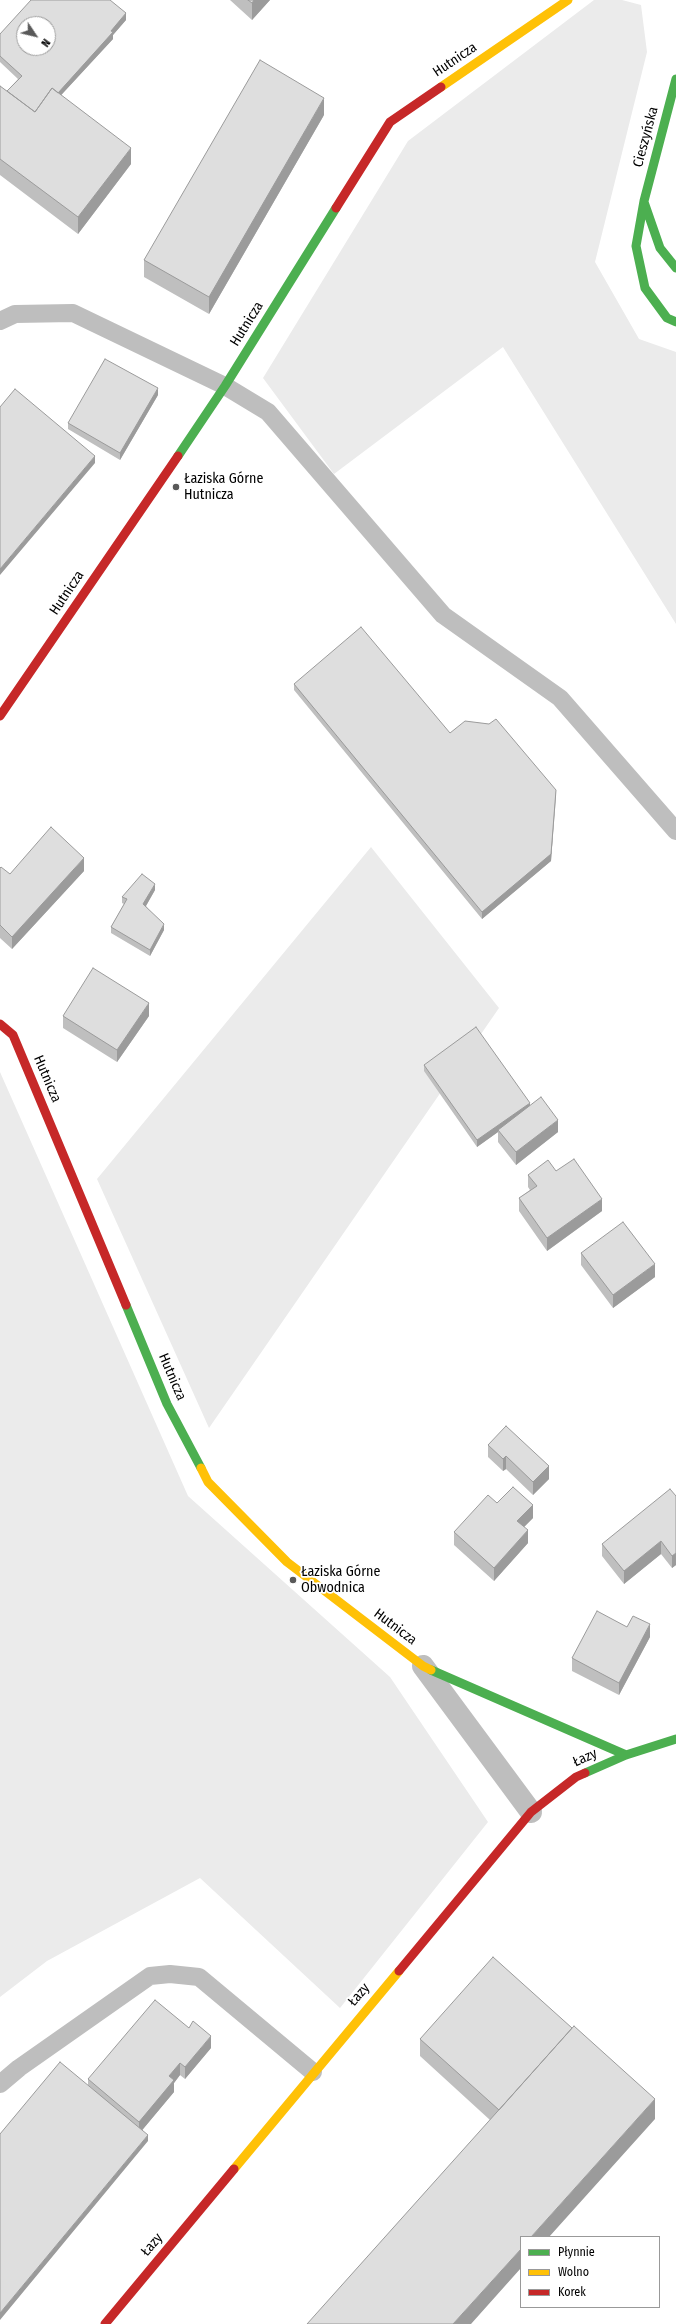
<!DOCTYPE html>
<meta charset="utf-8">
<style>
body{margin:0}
#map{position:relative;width:676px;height:2324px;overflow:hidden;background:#fff;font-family:"Fira Sans Condensed",sans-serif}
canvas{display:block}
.legend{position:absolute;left:520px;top:2236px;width:140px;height:72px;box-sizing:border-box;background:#fff;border:1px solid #999;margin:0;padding:5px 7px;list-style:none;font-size:12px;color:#000}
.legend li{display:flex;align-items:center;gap:8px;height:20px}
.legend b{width:20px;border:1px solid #999}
.north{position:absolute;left:16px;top:16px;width:40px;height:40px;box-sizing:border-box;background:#fff;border:1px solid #999;border-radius:50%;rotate:125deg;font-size:11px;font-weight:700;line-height:16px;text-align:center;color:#000}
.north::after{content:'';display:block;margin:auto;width:14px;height:18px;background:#595959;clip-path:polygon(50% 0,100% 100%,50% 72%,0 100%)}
</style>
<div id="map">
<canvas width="676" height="2324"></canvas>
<ul class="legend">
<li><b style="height:5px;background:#4caf50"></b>Płynnie</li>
<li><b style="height:5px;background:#ffc107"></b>Wolno</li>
<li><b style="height:5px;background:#c62828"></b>Korek</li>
</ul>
<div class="north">N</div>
</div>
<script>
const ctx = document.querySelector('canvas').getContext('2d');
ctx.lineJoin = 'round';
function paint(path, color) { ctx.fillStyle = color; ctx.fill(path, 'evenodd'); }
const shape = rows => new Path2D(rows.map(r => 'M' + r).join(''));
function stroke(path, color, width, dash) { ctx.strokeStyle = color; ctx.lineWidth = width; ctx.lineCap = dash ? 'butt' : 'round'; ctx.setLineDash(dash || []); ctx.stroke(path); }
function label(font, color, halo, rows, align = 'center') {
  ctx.font = font + ' "Fira Sans Condensed",sans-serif'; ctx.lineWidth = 3.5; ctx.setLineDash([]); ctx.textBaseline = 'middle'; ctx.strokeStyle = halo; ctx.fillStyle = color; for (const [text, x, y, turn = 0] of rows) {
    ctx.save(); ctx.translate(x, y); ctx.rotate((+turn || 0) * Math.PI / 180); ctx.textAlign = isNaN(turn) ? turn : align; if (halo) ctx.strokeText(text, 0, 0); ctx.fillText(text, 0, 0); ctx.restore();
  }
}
paint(shape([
 [594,0,622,0,641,5,647,52,595,262,639,339,676,352,676,624,503,347,334,474,263,378,408,141],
 [371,847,499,1008,209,1428,97,1179],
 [0,1072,188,1496,390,1677,488,1822,340,2008,200,1878,47,1961,0,1997]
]), '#ebebeb');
stroke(shape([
 [0,321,15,314,73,313,225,386,268,412,443,615,560,698,676,831],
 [0,2084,19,2068,150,1976,170,1974,199,1977,313,2072]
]), '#bebebe', 18);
stroke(shape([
 [423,1666,531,1812]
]), '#bebebe', 22);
stroke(shape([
 [676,79,644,201,636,246,645,288,667,318,676,322],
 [644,202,660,248,676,268],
 [178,456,225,386,336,208],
 [126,1305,167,1404,201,1468],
 [431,1670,626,1755],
 [585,1773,626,1755,676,1739]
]), '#4caf50', 9);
stroke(shape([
 [441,87,568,0],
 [201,1468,208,1482,287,1562,423,1666,431,1670],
 [234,2169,399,1971]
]), '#ffc107', 9);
stroke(shape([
 [336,208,390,122,441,87],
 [0,716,178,456],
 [0,1024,13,1035,126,1305],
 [399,1971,531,1812,576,1777,585,1773],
 [105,2324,234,2169]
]), '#c62828', 9);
paint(shape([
 [230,0,270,0,252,20],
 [126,20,113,35,113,39,61,95,131,164,78,234,0,175,0,86,7,91,18,79,0,62,0,34],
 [324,115,209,314,144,277,144,260],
 [158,395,120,460,68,429,68,423],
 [294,684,450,733,556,797,551,861,482,919,294,690],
 [0,868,10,874,84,871,12,949,0,938],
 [155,890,146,906,164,930,150,956,111,933,111,927,124,904,122,903,122,897],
 [63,1016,149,1016,117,1062,63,1028],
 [424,1065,530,1106,558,1132,516,1165,498,1142,498,1132,477,1147,424,1071],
 [556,1171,602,1211,547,1251,519,1211,519,1198,530,1190,528,1187,528,1175],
 [581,1253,655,1277,613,1308,581,1265],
 [488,1445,549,1479,533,1495,506,1469,503,1471,488,1457],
 [676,1496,676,1565,672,1568,661,1554,624,1584,602,1556,602,1544],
 [497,1503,533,1518,524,1527,528,1543,494,1581,454,1545,454,1532],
 [627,1627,650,1637,619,1695,572,1671,572,1658],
 [420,2039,655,2119,490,2120,420,2056],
 [211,2048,185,2079,180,2075,174,2083,174,2092,142,2130,148,2141,88,2085,88,2079]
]), '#bfbfbf');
paint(shape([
 [254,0,270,0,252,20,252,3],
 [126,13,126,20,113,35,113,39,52,105,52,99],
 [324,98,324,115,209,314,209,297],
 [131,148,131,164,78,234,78,217],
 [158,388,158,395,120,460,120,453],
 [95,456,95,463,0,575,0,569],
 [556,790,551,861,482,919,482,912],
 [84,858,84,871,12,949,12,937],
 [155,884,155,890,143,911,143,904],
 [164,924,164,930,150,956,150,950],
 [149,1003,149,1016,117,1062,117,1050],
 [530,1103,530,1110,498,1130,498,1132,477,1147,477,1140],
 [558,1120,558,1132,516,1165,516,1152],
 [602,1199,602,1211,547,1251,547,1238],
 [655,1264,655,1277,613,1308,613,1295],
 [506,1456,506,1469,503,1471,503,1459],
 [549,1466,549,1479,533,1495,533,1482],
 [533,1505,533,1518,517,1534,517,1521],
 [528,1530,528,1543,494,1581,494,1568],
 [661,1541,661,1554,624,1584,624,1571],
 [676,1553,676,1565,672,1568,672,1556],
 [650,1624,650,1637,619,1695,619,1683],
 [211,2036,211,2048,185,2079,185,2067],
 [180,2063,180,2075,174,2083,174,2092,139,2134,139,2122,169,2076],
 [655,2099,655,2119,549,2237,531,2237],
 [148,2135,148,2141,0,2320,0,2313],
 [521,2249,521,2268,471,2324,453,2324]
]), '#9b9b9b');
const building = shape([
 [31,0,110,0,126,13,111,31,113,32,58,93,52,88,35,112,7,91,22,76,0,56,0,34,31,0],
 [24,24,48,24,48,48,24,48,24,24],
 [248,0,254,0,252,3,248,0],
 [260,60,324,98,209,297,144,260,260,60],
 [0,86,35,112,52,88,131,148,78,217,0,159,0,86],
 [105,359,158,388,120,453,68,423,105,359],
 [15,389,95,456,0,569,0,407,15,389],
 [361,627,450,733,465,721,489,724,496,719,556,790,551,854,482,912,294,684,361,627],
 [51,827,84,858,12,937,0,925,0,868,1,867,10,874,51,827],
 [142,874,155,884,143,904,164,924,150,950,111,927,127,899,122,897,142,874],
 [93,968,149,1003,117,1050,63,1016,93,968],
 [476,1027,530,1103,477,1140,424,1065,476,1027],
 [541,1097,558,1120,516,1152,498,1130,541,1097],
 [574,1159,602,1199,547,1238,519,1198,537,1186,528,1175,548,1160,556,1171,574,1159],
 [623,1222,655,1264,613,1295,581,1253,623,1222],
 [506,1426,549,1466,533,1482,506,1456,503,1459,488,1445,506,1426],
 [513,1487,533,1505,517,1521,528,1530,494,1568,454,1532,488,1495,497,1503,513,1487],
 [670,1489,676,1496,676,1553,672,1556,661,1541,624,1571,602,1544,670,1489],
 [597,1611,627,1627,633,1616,650,1624,619,1683,572,1658,597,1611],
 [493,1957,572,2028,499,2110,420,2039,493,1957],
 [155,2000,189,2028,193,2021,211,2036,185,2067,180,2063,169,2076,174,2080,139,2122,88,2079,155,2000],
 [574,2026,655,2099,531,2237,521,2237,521,2249,453,2324,307,2324,574,2026],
 [60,2062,148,2135,0,2313,0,2134,60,2062]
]);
paint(building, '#dedede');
stroke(building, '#9b9b9b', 1);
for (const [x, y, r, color] of [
 [176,487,4,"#595959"],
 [293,1580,4,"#595959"]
]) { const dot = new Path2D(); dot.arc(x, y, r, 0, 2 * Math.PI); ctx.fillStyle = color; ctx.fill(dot); stroke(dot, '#fff', 1.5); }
label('14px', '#000', '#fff', [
 ["Hutnicza",455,60,-34],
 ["Cieszyńska",646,137,-75],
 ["Hutnicza",247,324,-58],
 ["Hutnicza",67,593,-56],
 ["Hutnicza",47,1079,67],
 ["Hutnicza",172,1377,67],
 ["Hutnicza",395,1627,37],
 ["Łazy",585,1758,-24],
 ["Łazy",359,1995,-50],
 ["Łazy",152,2245,-50]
]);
label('14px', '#000', '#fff', [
 ["Łaziska Górne",184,479],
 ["Hutnicza",184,495],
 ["Łaziska Górne",301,1572],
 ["Obwodnica",301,1588]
], 'left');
</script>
